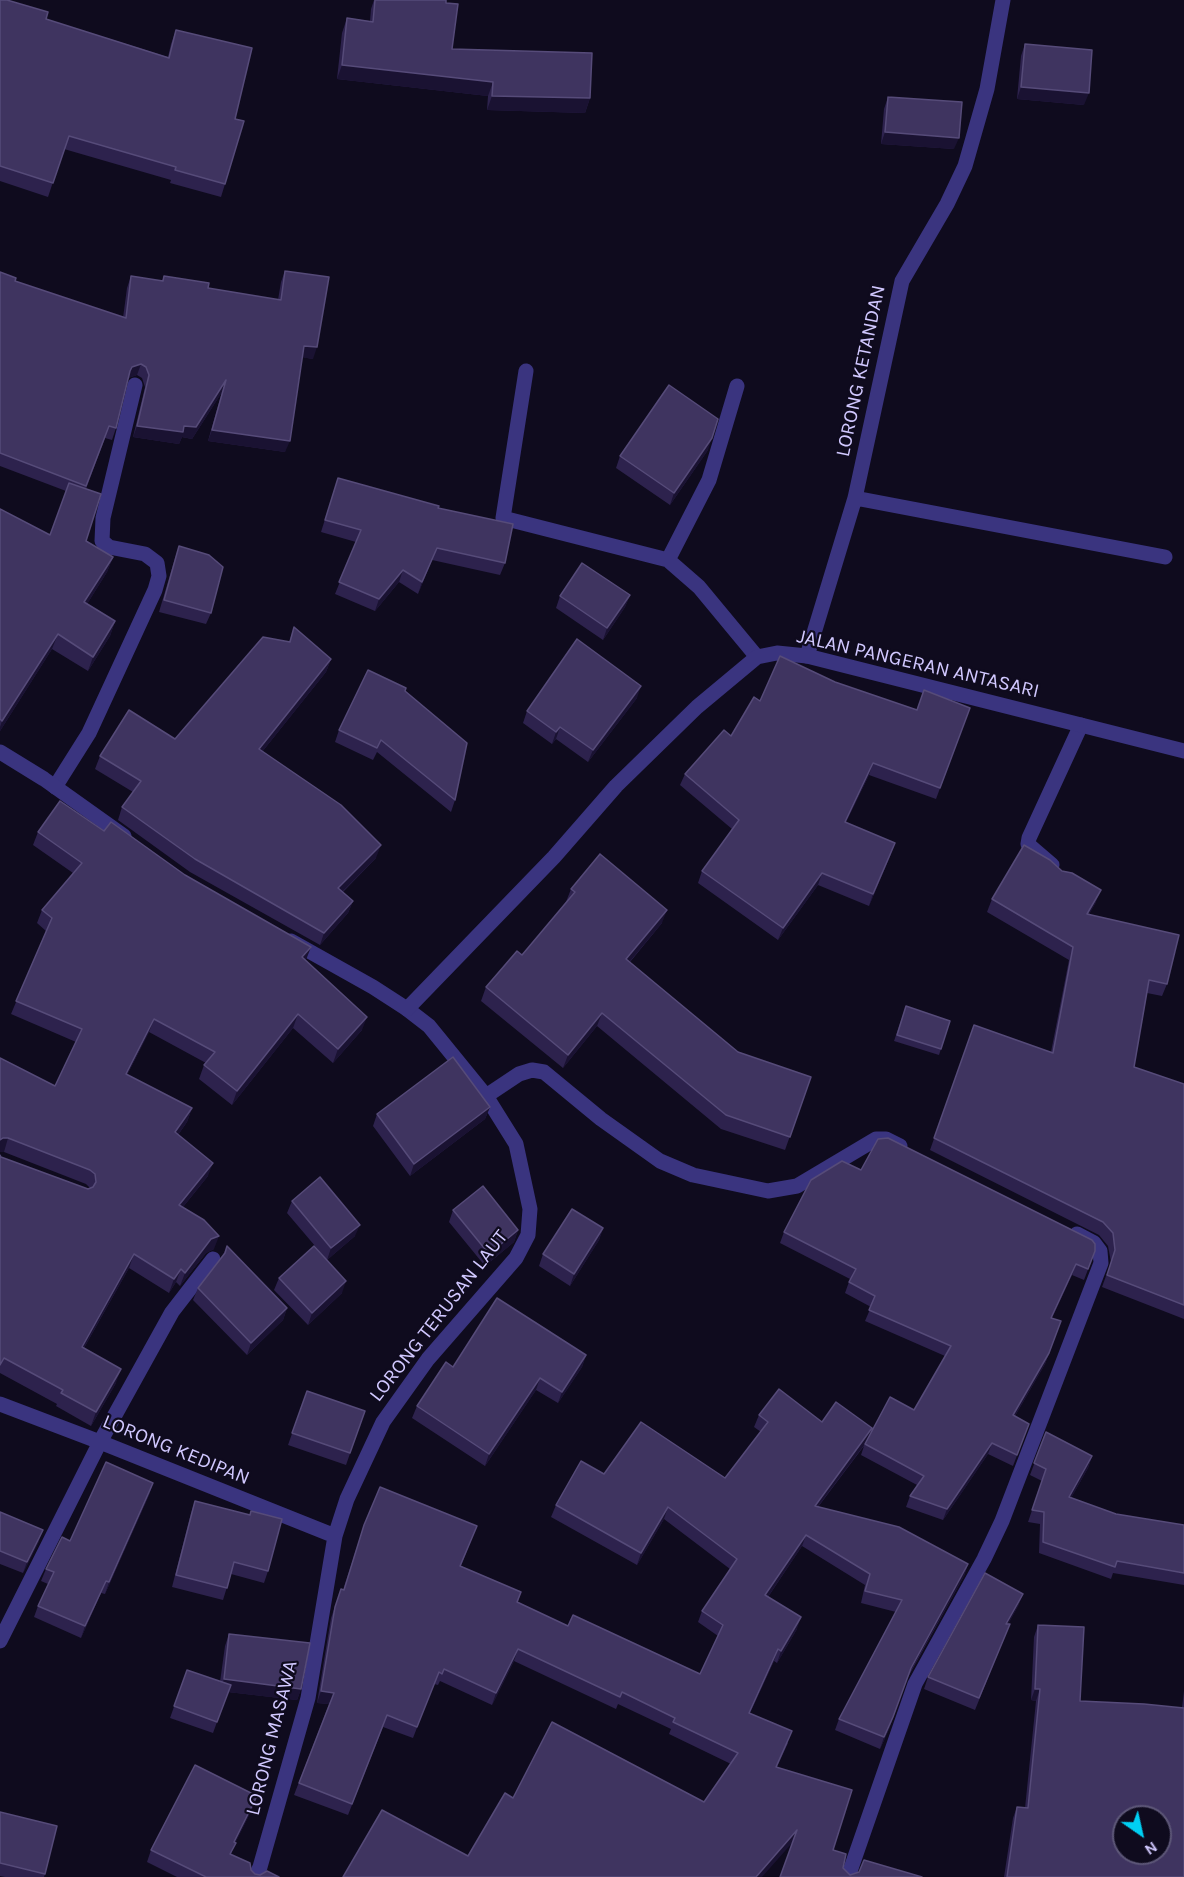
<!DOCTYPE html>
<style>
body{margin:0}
#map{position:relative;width:1184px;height:1877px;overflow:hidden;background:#0f0b1e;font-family:Karla,sans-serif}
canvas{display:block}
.north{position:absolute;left:1112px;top:1805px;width:60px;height:60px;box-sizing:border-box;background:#0f0b1e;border:2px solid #5d5778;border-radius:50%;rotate:146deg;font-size:16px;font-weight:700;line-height:24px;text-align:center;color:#d1c8ff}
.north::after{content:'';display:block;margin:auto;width:21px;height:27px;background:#00cff3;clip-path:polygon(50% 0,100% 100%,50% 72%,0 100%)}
</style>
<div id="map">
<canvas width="1184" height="1877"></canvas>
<div class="north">N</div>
</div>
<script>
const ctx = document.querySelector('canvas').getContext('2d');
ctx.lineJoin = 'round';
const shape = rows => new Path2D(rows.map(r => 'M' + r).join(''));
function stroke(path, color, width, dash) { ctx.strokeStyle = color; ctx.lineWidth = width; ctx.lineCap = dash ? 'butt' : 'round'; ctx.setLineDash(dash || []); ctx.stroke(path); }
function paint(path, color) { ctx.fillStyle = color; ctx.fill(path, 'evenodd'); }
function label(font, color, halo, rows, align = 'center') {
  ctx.font = font + ' Karla,sans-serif'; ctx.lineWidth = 4.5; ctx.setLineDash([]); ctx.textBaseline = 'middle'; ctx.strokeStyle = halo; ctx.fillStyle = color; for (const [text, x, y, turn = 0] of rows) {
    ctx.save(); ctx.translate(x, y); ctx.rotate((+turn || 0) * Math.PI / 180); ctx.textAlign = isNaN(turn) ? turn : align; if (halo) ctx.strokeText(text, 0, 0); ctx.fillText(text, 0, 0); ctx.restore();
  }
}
stroke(shape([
 [526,371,503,518,668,560,699,587,757,657],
 [855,498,1165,557],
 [668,560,709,480,737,386],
 [807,656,855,498,902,281,947,204,965,166,987,89,1003,0],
 [55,787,89,733,155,590,159,576,157,563,145,554,109,547,102,541,103,518,135,385],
 [1052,865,1031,847,1028,844,1029,838,1081,725],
 [486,1096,519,1074,532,1070,544,1072,601,1119,660,1161,693,1175,768,1191,797,1186,876,1139,886,1139,900,1146],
 [0,1404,100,1442,335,1536],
 [0,1641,100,1442,172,1312,213,1259],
 [255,1877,260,1867,308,1698,335,1536,347,1499,383,1422,428,1359,516,1258,528,1235,530,1209,516,1144,486,1096,429,1026,407,1009],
 [848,1877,915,1684,984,1559,1002,1521,1101,1263,1100,1251,1094,1243,1077,1234]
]), '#3a347f', 15);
stroke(shape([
 [0,752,44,779,124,836],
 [291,941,373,987,407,1009,554,857,616,786,697,707,757,657,777,653,807,656,1184,751]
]), '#3a347f', 15);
paint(shape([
 [0,0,46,19,168,57,171,44,176,30,235,119,225,184,221,197,170,183,171,180,64,149,48,197,0,181],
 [374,0,446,0,446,3,452,49,590,98,585,113,487,110,488,96,337,79,342,33,347,18,370,21,371,9],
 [1025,44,1084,105,1017,99,1021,56],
 [888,97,954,149,881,144,884,109],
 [285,271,313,359,302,357,285,452,208,441,222,392,192,439,182,437,179,444,133,437,145,387,142,378,137,375,128,378,116,428,112,440,105,438,86,489,86,541,113,557,107,572,87,604,115,621,110,636,88,671,52,649,0,731,0,509,50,535,66,491,0,466,0,272,15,281,123,318,127,288,131,276,162,281,164,276,208,288,278,300,281,282],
 [708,450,670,505,616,468,620,456],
 [338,478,438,508,505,563,500,575,432,560,418,594,399,582,375,611,335,594,356,542,321,532],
 [179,546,211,613,206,624,159,612,175,558],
 [630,595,625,607,603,640,556,608,560,596],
 [294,627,331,659,326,672,262,752,376,858,343,892,353,901,348,913,320,945,190,872,118,820,122,807,133,792,95,769,100,756,175,739,289,642],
 [835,682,917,710,970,708,936,799,869,775,846,822,891,854,869,906,818,885,778,940,698,883,702,871,732,829,680,785,685,774,731,736,760,701],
 [405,692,455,800,451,812,377,752,373,760,335,742,339,730],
 [637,698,588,762,556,739,552,744,523,723,527,711],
 [104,831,306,960,306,961,362,1030,333,1063,293,1028,232,1105,199,1079,204,1065,206,1063,149,1032,127,1075,192,1108,187,1122,178,1135,208,1176,183,1207,214,1249,206,1253,180,1286,176,1282,169,1293,129,1268,84,1348,116,1383,91,1426,56,1406,57,1404,0,1373,0,1155,1,1157,88,1189,90,1188,86,1184,4,1152,0,1152,0,1058,55,1086,76,1042,11,1014,46,931,37,923,42,910,73,873,33,845,38,832],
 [571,889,662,923,630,962,738,1052,811,1077,785,1150,721,1129,597,1026,563,1068,481,1001,486,987,522,955,566,902],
 [992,899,1096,902,1089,914,1167,984,1162,996,1147,993,1134,1067,1184,1084,1184,1319,1102,1287,1111,1262,1108,1246,1099,1235,930,1150,974,1025,1051,1052,1069,960,987,912],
 [906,1006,950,1021,939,1055,894,1041],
 [490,1107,485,1119,410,1176,373,1126,377,1114],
 [861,1170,1095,1251,1084,1280,1072,1275,1052,1318,1061,1321,1045,1364,1015,1416,1029,1424,1013,1466,988,1454,943,1520,906,1507,910,1496,917,1485,861,1455,864,1446,818,1507,968,1564,964,1576,907,1679,889,1729,880,1749,835,1730,839,1719,896,1612,861,1603,865,1585,802,1546,768,1597,797,1629,777,1663,774,1661,750,1713,788,1743,777,1767,833,1850,843,1868,850,1875,922,1877,780,1877,793,1842,468,1856,513,1798,704,1802,731,1764,669,1734,671,1729,618,1704,616,1709,514,1661,492,1705,440,1681,438,1685,434,1684,413,1738,383,1727,348,1815,294,1795,329,1704,317,1703,331,1618,341,1589,343,1590,364,1525,472,1538,461,1566,521,1592,518,1602,568,1626,700,1674,718,1636,698,1622,702,1611,730,1569,664,1519,637,1565,551,1517,556,1505,604,1474,725,1478,761,1432,754,1427,759,1415,822,1422,872,1428,914,1410,945,1356,865,1321,871,1307,845,1293,850,1279,780,1243,784,1232],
 [292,1201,355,1236,327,1260,287,1213],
 [453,1210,518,1230,514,1242,485,1266,449,1222],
 [603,1228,599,1240,570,1286,539,1266,543,1254],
 [227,1246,287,1308,283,1320,247,1355,193,1300,198,1288,223,1255],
 [279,1278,342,1293,308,1325,274,1290],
 [586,1355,582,1367,558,1403,536,1390,485,1466,412,1418,417,1406,453,1367],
 [307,1391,365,1411,346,1465,288,1445],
 [1046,1432,1092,1456,1088,1468,1071,1498,1116,1514,1184,1525,1184,1585,1113,1573,1111,1579,1039,1553,1040,1524,1028,1522,1042,1481,1030,1475],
 [153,1483,149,1495,105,1594,101,1593,81,1638,34,1617,38,1606,48,1584,41,1581,46,1569,70,1541],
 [195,1501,268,1571,264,1583,231,1574,223,1600,172,1587,191,1513],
 [0,1512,39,1541,23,1573,0,1564],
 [1023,1594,1018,1606,1008,1624,1005,1636,975,1710,924,1689,928,1677],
 [1038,1625,1080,1701,1182,1708,1184,1691,1184,1877,1004,1877,1013,1818,1017,1807,1025,1808,1036,1701,1031,1700,1034,1637],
 [229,1634,301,1689,297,1700,228,1692,213,1733,170,1718,187,1670,220,1682,225,1646],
 [253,1807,235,1843,231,1854,255,1874,279,1877,177,1877,147,1862,151,1850],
 [0,1812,45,1874,44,1877,5,1877,0,1876]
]), '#2d224d');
paint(shape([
 [342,65,493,82,488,96,337,79],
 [1021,87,1089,93,1084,105,1017,99],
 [492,96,590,98,585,113,487,110],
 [885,132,959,138,954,149,881,144],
 [304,346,317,347,313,359,300,357],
 [141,364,137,375,128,378,130,371,132,367],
 [226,380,222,392,192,439,182,437,179,444,133,437,137,426,184,426],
 [212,430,290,441,285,452,208,441],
 [712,438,708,450,670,505,674,493],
 [437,548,432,560,418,594,422,582],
 [113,557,107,572,79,617,84,602],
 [403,570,399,582,375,611,379,599],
 [630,595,625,607,603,640,607,628],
 [115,621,110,636,88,671,93,657],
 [58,634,52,649,0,731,0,727,2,721],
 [331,659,326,672,254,762,259,749],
 [641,686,637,698,588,762,593,750],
 [560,727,556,739,552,744,556,732],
 [873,763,869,775,841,833,845,822],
 [895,843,891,854,869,906,873,894],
 [381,845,376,858,334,900,338,888],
 [822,873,818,885,778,940,783,928],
 [1101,890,1096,902,1083,926,1087,914],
 [353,901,348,913,320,945,324,933],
 [667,910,662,923,621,972,626,959],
 [311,947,306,960,297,971,302,957],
 [602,1013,597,1026,563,1068,568,1055],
 [298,1014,293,1028,232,1105,237,1091],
 [367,1017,362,1030,333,1063,338,1049],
 [154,1019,149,1032,121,1087,126,1074],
 [490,1107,485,1119,410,1176,414,1164],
 [192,1108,187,1122,170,1146,175,1132],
 [3,1138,8,1138,4,1152,0,1152,0,1140],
 [213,1163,208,1176,174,1218,179,1205],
 [360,1225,355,1236,327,1260,331,1248],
 [603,1228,599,1240,570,1286,574,1274],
 [518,1230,514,1242,485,1266,489,1254],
 [219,1236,214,1249,206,1253,180,1286,185,1273,211,1239],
 [134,1254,129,1268,77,1360,82,1347],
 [1076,1264,1072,1275,1047,1329,1051,1318],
 [181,1269,176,1282,169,1293,174,1279],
 [346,1281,342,1293,308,1325,312,1313],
 [287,1308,283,1320,247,1355,251,1343],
 [1049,1353,1045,1364,1009,1426,1013,1415],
 [586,1355,582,1367,558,1403,562,1392],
 [121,1369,116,1383,91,1426,96,1412],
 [540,1378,536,1390,485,1466,489,1454],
 [872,1428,868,1440,810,1517,815,1506],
 [992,1443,988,1454,943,1520,947,1509],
 [1092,1456,1088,1468,1065,1509,1069,1497],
 [153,1483,149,1495,105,1594,109,1582],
 [668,1507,664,1519,637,1565,641,1553],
 [43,1530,39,1541,23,1573,27,1562],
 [806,1535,802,1546,761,1607,765,1595],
 [968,1564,964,1576,906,1679,911,1668],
 [106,1581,101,1593,81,1638,85,1626],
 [1023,1594,1018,1606,1002,1636,1006,1624],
 [801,1617,797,1629,777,1663,781,1651],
 [518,1649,514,1661,492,1705,496,1693],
 [778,1649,774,1661,745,1724,749,1713],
 [224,1679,301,1689,297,1700,219,1691],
 [1035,1689,1040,1689,1036,1701,1031,1700],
 [321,1691,334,1693,329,1704,317,1703],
 [893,1717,889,1729,880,1749,884,1737],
 [257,1796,253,1807,230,1854,234,1842],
 [797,1830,793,1842,762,1877,756,1877]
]), '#1a1232');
const building = shape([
 [0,0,7,0,48,12,46,19,169,58,176,30,252,48,235,119,244,121,225,184,175,170,176,167,69,136,53,183,0,166,0,0],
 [375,0,446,0,446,3,458,4,452,49,592,53,590,98,492,96,493,82,342,65,347,18,373,22,375,0],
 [1025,44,1092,50,1089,93,1021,87,1025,44],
 [888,97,962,102,959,138,885,132,888,97],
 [285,271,329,277,317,347,304,346,290,441,212,430,226,380,196,427,184,426,183,432,137,426,149,375,146,367,141,364,132,367,130,371,116,428,109,426,86,486,0,453,0,272,16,278,15,281,126,318,131,276,163,281,164,276,209,283,208,288,281,300,285,271],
 [669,385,718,419,712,438,674,493,620,456,669,385],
 [338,478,439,506,438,508,513,524,505,563,437,548,422,582,403,570,379,599,339,582,361,530,325,520,338,478],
 [69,483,101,494,86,541,113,557,84,602,115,621,93,657,58,634,2,721,0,719,0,509,50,535,69,483],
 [179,546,209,555,223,567,211,613,164,600,179,546],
 [582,563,630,595,607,628,560,596,582,563],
 [294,627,331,659,259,749,341,805,381,845,338,888,353,901,324,933,195,859,122,807,141,781,100,756,129,710,175,739,263,637,290,642,294,627],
 [577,639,641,686,593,750,560,727,556,732,527,711,577,639],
 [780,656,835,682,917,710,924,690,970,708,940,788,873,763,845,822,895,843,873,894,822,873,783,928,702,871,739,820,685,774,724,730,731,736,754,697,760,701,780,656],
 [368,670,406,688,405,691,467,743,455,800,381,740,377,748,339,730,368,670],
 [60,801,104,831,111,822,185,875,311,947,302,957,367,1017,338,1049,298,1014,237,1091,204,1065,215,1052,154,1019,126,1074,192,1108,175,1132,213,1163,179,1205,204,1220,219,1236,211,1239,185,1273,181,1269,174,1279,134,1254,82,1347,121,1369,96,1412,61,1393,63,1390,4,1358,0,1365,0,1155,1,1157,88,1189,93,1187,96,1182,95,1174,90,1170,8,1138,3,1138,0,1140,0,1058,55,1086,82,1029,16,1001,52,918,42,910,82,863,38,832,60,801],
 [1024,845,1050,860,1062,871,1072,873,1101,890,1087,914,1179,935,1167,984,1149,980,1134,1067,1184,1084,1184,1305,1107,1275,1115,1250,1113,1233,1103,1222,934,1138,974,1025,1053,1053,1073,947,992,899,1024,845],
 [600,854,667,910,626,959,738,1052,811,1077,790,1137,726,1115,602,1013,568,1055,486,987,517,951,522,955,575,892,571,889,600,854],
 [906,1006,950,1021,941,1049,897,1035,906,1006],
 [453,1057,490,1107,414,1164,377,1114,453,1057],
 [888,1138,1092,1240,1095,1244,1095,1251,1088,1269,1076,1264,1051,1318,1061,1321,1049,1353,1013,1415,1029,1424,1017,1455,992,1443,947,1509,910,1496,924,1476,865,1444,890,1397,914,1410,951,1346,869,1310,875,1296,849,1282,856,1269,784,1232,811,1180,842,1161,861,1170,878,1139,888,1138],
 [320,1177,360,1225,331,1248,292,1201,320,1177],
 [483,1186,518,1230,489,1254,453,1210,483,1186],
 [572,1209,603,1228,574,1274,543,1254,572,1209],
 [227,1246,287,1308,251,1343,198,1288,225,1253,227,1246],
 [314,1246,346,1281,312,1313,279,1278,314,1246],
 [497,1298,586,1355,562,1392,540,1378,489,1454,417,1406,446,1362,453,1367,497,1298],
 [779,1389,822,1422,836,1402,872,1428,815,1506,899,1527,968,1564,911,1668,893,1717,884,1737,839,1719,902,1600,865,1591,870,1574,806,1535,765,1595,801,1617,781,1651,778,1649,749,1713,792,1731,776,1767,852,1790,833,1850,846,1854,843,1868,850,1875,859,1872,864,1860,922,1877,780,1877,797,1830,756,1877,343,1877,382,1810,468,1856,505,1793,513,1798,552,1722,704,1802,738,1753,673,1722,675,1718,622,1692,620,1697,518,1649,496,1693,444,1669,442,1674,439,1672,417,1727,387,1715,352,1804,299,1783,334,1693,321,1691,335,1607,341,1589,344,1590,364,1525,380,1487,477,1526,460,1566,521,1592,517,1602,568,1626,573,1615,700,1674,723,1625,702,1611,737,1559,668,1507,641,1553,556,1505,581,1461,604,1474,641,1422,725,1478,768,1422,759,1415,779,1389],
 [307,1391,365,1411,350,1453,292,1433,307,1391],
 [1046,1432,1092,1456,1069,1497,1116,1514,1184,1525,1184,1573,1117,1561,1115,1567,1043,1542,1044,1512,1032,1510,1046,1469,1034,1463,1046,1432],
 [106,1462,153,1483,109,1582,106,1581,85,1626,38,1606,54,1572,46,1569,62,1537,70,1541,106,1462],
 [195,1501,250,1515,251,1511,282,1519,268,1571,234,1562,227,1588,176,1575,195,1501],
 [0,1512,43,1530,27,1562,0,1551,0,1512],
 [985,1573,1023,1594,1006,1624,1010,1624,979,1698,928,1677,985,1573],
 [1038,1625,1084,1627,1080,1701,1144,1704,1184,1708,1184,1877,1007,1877,1017,1807,1028,1808,1040,1689,1035,1689,1038,1625],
 [1124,1817,1160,1817,1160,1853,1124,1853,1124,1817],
 [229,1634,310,1643,301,1689,224,1679,229,1634],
 [187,1670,231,1685,217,1722,174,1706,187,1670],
 [195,1765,257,1796,234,1842,236,1843,230,1854,250,1863,251,1870,255,1874,260,1875,267,1871,279,1877,206,1877,151,1850,195,1765],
 [0,1812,57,1826,45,1874,0,1863,0,1812]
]);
paint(building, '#3f3460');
stroke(building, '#564b79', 1.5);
label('20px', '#d1c8ff', '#0f0b1e', [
 ["LORONG KETANDAN",861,371,-78],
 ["JALAN PANGERAN ANTASARI",918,664,13],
 ["LORONG TERUSAN LAUT",439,1316,-52],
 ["LORONG KEDIPAN",176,1450,22],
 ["LORONG MASAWA",272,1738,-76]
]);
</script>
